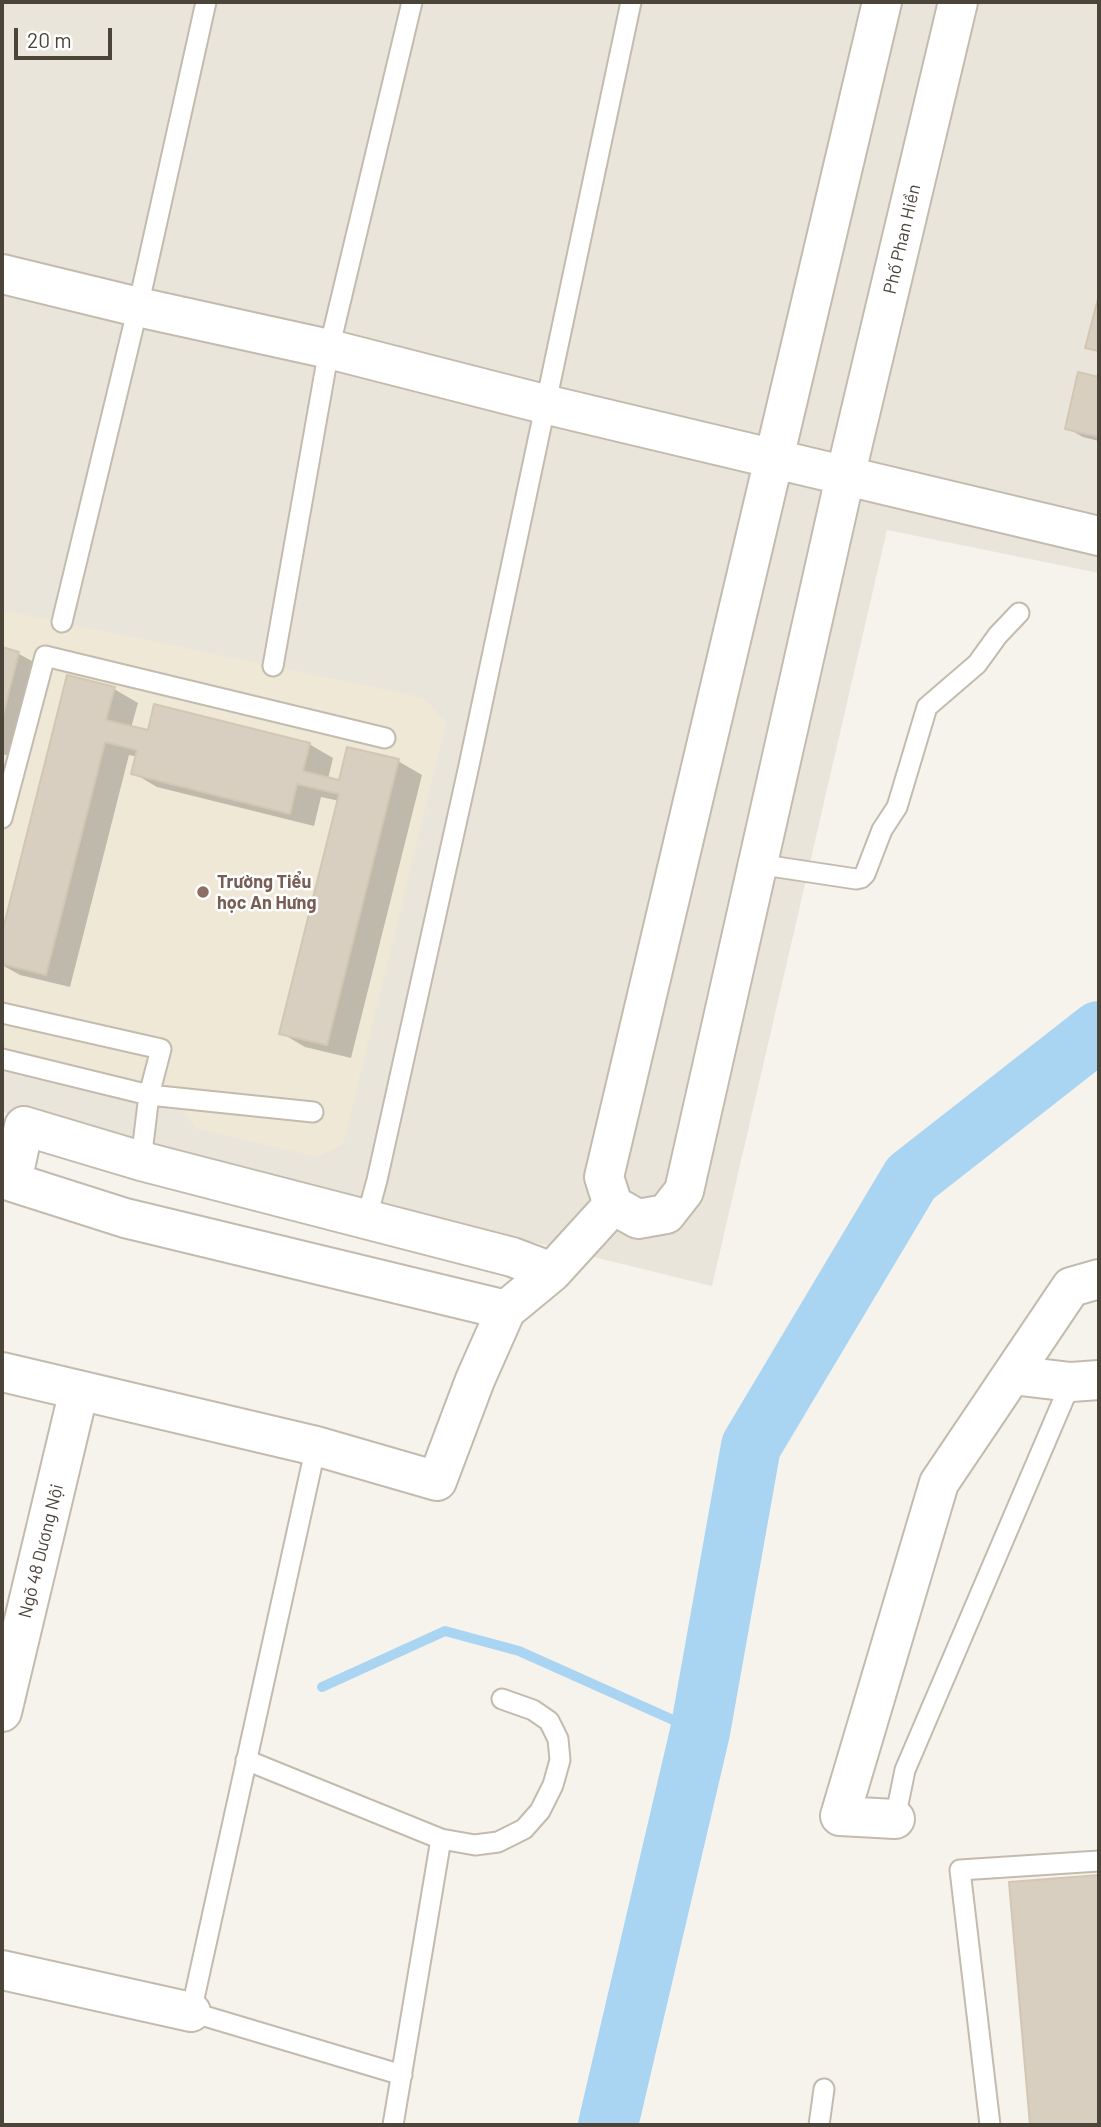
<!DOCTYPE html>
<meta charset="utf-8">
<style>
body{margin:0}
#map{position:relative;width:1101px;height:2127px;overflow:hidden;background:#f6f3ec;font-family:Barlow,sans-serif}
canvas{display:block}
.frame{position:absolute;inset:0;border:4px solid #4b4439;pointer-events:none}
.scale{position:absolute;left:14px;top:28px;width:98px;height:32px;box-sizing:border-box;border:4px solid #4b4439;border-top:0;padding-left:9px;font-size:21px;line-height:24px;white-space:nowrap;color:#4b4439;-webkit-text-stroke:5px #fff;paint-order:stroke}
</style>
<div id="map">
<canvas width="1101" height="2127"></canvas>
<div class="frame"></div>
<div class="scale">20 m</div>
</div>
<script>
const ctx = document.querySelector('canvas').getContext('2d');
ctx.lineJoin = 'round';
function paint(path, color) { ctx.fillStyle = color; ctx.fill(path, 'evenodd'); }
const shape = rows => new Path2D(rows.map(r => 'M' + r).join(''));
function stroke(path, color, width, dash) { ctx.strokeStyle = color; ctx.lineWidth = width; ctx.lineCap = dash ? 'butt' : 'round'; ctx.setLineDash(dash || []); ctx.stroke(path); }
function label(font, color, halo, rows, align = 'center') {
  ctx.font = font + ' Barlow,sans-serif'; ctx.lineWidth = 5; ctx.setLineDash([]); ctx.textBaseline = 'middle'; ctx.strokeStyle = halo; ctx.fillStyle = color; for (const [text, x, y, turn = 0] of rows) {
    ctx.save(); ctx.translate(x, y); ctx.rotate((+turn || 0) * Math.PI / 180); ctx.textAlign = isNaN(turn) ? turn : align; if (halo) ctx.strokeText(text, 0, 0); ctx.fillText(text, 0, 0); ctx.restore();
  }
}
paint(shape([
 [2,2,1099,2,1099,573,887,530,712,1286,2,1112]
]), '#eae5da');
paint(shape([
 [2,610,425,698,446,723,343,1144,318,1157,195,1128,178,1103,2,1061]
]), '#efe8d6');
paint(shape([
 [1080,374,1099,379,1099,441,1083,437,1067,428],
 [2,649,19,654,43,667,19,758,2,754],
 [68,677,114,689,138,703,131,728,149,732,309,744,333,758,328,779,340,782,398,761,422,775,351,1058,305,1047,281,1033,340,801,321,797,314,826,157,787,133,773,138,757,129,755,70,987,20,975,2,965,2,940],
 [1099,1876,1099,2125,1032,2125,1011,1883]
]), '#0003');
stroke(shape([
 [322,1687,445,1631,519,1651,700,1732]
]), '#a9d4f2', 10);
stroke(shape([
 [608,2125,700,1732,751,1446,911,1178,1099,1031]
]), '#a9d4f2', 60);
const building = shape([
 [1099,295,1099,351,1085,348,1099,295],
 [1078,372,1099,377,1099,437,1065,429,1078,372],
 [2,647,19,652,2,719,2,647],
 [67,675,115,687,106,720,148,730,154,704,310,743,303,771,339,780,347,747,399,759,327,1045,279,1034,339,794,297,784,290,814,131,774,137,750,105,742,46,975,2,964,2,933,67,675],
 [1099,1875,1099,2125,1030,2125,1009,1882,1099,1875]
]);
paint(building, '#d8cfc1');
stroke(building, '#d3c7b4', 2);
const service = shape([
 [62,622,138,307,206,2],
 [273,666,329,349,412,2],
 [2,818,45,656,385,738],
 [757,864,856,879,861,878,865,874,882,830,897,807,927,707,977,664,998,635,1019,613],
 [2,1013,161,1049,149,1095,141,1161],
 [2,1059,149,1095,313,1112],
 [366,1220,377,1180,468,770,631,2],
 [316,1446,191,2012,402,2075],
 [246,1760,441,1839,475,1845,498,1842,524,1829,540,1811,553,1785,560,1760,558,1739,549,1721,533,1710,502,1699],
 [895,1819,905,1770,1071,1382],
 [393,2125,441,1839],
 [819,2125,824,2089],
 [990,2125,960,1870,1099,1861]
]);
const minor = shape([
 [882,2,604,1177,613,1205,638,1219,666,1214,684,1191,845,477,958,2],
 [2,274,138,307,329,349,544,404,1099,536],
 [552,1272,613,1205],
 [2,1372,316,1446,437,1481,475,1380,506,1310,552,1272,512,1257,141,1161,24,1126,12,1182,125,1218,506,1310],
 [1012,1375,1071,1382,1099,1380],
 [2,1712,79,1390],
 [895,1819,840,1816,939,1483,1071,1287,1099,1279],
 [2,1970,191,2012]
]);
stroke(service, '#c2bbae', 23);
stroke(minor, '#c2bbae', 42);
stroke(service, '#fff', 19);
stroke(minor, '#fff', 38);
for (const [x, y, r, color] of [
 [203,892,7,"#8d6e63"]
]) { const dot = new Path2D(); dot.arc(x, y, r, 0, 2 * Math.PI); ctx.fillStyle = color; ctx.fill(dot); stroke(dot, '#fff', 2.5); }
label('18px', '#4b4439', '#fff', [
 ["Phố Phan Hiền",902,239,-77],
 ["Ngõ 48 Dương Nội",41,1551,-76]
]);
label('bold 18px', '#785e54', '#fff', [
 ["Trường Tiểu",217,882],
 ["học An Hưng",217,903]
], 'left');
</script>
